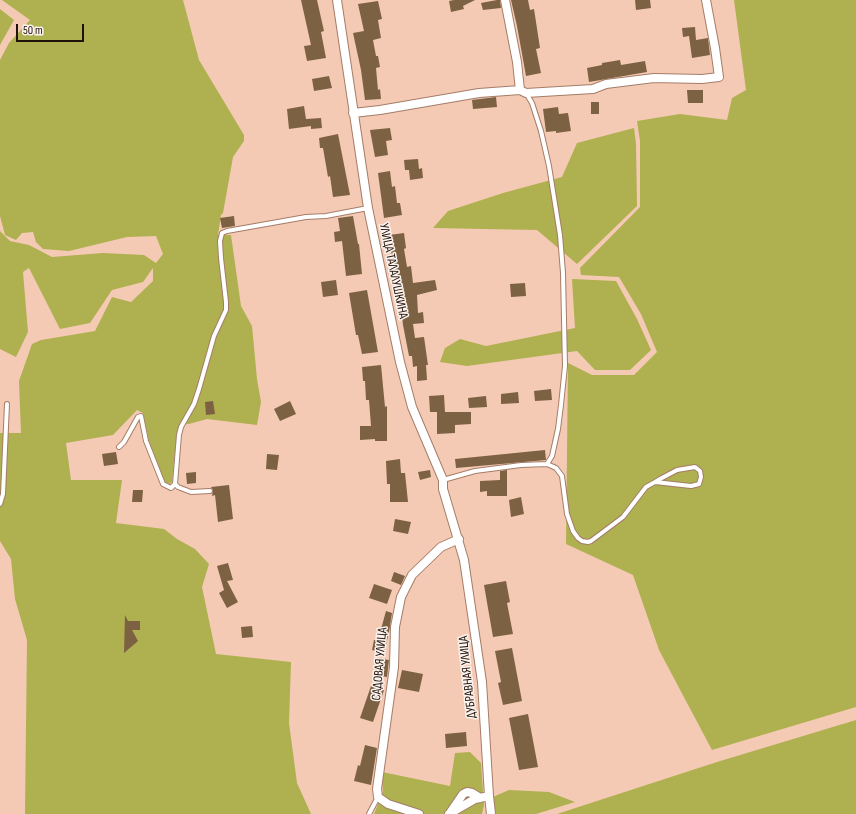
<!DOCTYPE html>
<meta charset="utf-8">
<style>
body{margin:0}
#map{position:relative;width:856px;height:814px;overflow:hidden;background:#f5cab4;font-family:"Sofia Sans Condensed",sans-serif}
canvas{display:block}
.scale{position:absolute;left:16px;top:24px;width:68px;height:18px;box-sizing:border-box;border:2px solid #20120a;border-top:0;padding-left:5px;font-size:12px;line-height:14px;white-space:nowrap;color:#20120a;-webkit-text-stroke:3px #fcf3ee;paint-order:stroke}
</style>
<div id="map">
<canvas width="856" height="814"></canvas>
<div class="scale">50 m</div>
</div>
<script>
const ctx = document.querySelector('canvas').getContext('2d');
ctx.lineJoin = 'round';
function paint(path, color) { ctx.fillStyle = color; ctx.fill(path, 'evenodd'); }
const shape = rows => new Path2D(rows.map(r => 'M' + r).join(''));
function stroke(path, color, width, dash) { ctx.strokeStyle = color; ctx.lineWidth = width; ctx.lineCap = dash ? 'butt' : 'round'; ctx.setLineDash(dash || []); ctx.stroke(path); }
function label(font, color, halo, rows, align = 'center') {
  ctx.font = font + ' "Sofia Sans Condensed",sans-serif'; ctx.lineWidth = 3; ctx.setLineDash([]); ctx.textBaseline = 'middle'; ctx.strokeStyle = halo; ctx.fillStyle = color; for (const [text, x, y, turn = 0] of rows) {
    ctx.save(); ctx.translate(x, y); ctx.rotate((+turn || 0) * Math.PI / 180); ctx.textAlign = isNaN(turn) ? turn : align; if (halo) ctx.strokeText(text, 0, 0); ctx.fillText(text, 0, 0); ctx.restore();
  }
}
paint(shape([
 [2,0,183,0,199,60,244,135,244,141,233,157,223,213,221,215,218,235,231,235,241,306,252,326,257,379,261,402,257,425,207,419,189,424,180,423,177,431,172,482,170,484,165,482,149,441,143,413,137,410,113,435,66,443,71,480,122,480,116,523,164,529,177,539,195,549,209,564,202,587,216,654,291,662,289,723,297,783,311,814,25,814,27,640,15,599,11,559,0,541,0,433,21,433,19,381,32,344,41,340,95,331,112,297,131,302,153,281,153,268,143,282,112,290,90,323,60,329,29,268,23,272,28,332,16,357,0,349,0,231,10,241,29,245,52,257,103,253,144,255,156,263,163,254,156,236,127,237,69,251,43,249,36,242,33,232,22,233,16,240,5,235,0,216,0,60,9,43,30,20],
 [734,0,856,0,856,707,712,750,659,650,633,575,566,544,568,363,592,375,634,375,657,352,641,314,619,277,581,275,580,268,640,207,640,141,637,121,680,114,727,120,732,98,746,90],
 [0,9,14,20,0,45],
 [634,128,636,144,637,206,577,264,537,230,433,228,448,211,503,193,562,177,577,143],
 [572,279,616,281,637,319,651,350,630,370,595,370,577,351,467,366,440,362,445,348,460,339,486,346,575,328],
 [856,720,856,814,557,814,717,762],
 [470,752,481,763,484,805,482,814,374,814,383,792,382,772,450,786,455,753],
 [509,790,549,792,575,802,536,814,496,814,493,797]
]), '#afb04f');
paint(shape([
 [301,0,317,0,324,31,321,32,326,58,307,61,304,46,311,45],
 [454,0,475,0,463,6,464,9,451,12,449,1],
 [497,0,500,0,501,8,483,10,481,3],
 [511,0,528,0,530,10,534,9,540,48,536,49,541,73,526,76,517,26],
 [635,0,650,0,651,8,636,10],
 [378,1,382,19,378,20,381,38,373,40,376,56,378,56,380,67,376,68,378,90,380,89,381,99,365,100,361,70,353,33,364,31,358,4],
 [695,27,696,40,708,38,710,55,692,58,689,36,683,37,682,28],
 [620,60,621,65,645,61,647,72,589,82,587,68,602,65,602,63],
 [329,76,332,88,314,91,312,79],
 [687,90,703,90,703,103,688,103],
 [496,97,497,107,473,109,472,100],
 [591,102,599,102,599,114,591,114],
 [304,106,306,119,321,118,322,128,311,129,311,126,289,129,287,109],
 [558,107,559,114,568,113,571,131,556,133,556,131,546,132,543,109],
 [390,128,392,140,386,141,388,155,375,157,370,130],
 [338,134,350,195,333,197,330,176,328,177,323,148,320,148,319,138],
 [418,159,419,169,422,168,423,178,410,180,409,170,405,170,404,160],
 [390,171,392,187,395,186,397,203,400,203,402,215,384,218,378,173],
 [234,216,235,226,222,228,220,218],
 [353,216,358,244,359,244,362,274,346,276,342,241,335,242,334,232,340,231,338,218],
 [404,233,406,248,404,249,407,267,411,266,413,283,435,280,437,290,417,295,418,313,423,312,424,323,413,324,415,338,424,337,428,365,426,365,427,380,417,381,417,366,413,367,412,356,409,356,403,325,400,295,398,295,391,250,389,235],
 [336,280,338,295,323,297,321,282],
 [525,283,526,296,511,297,510,284],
 [367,290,378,352,362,354,358,335,356,335,349,293],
 [381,365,385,407,387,406,387,441,375,441,375,439,360,440,360,426,371,426,369,400,366,400,365,381,363,381,362,367],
 [551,389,552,400,535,401,534,391],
 [518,392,519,403,501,404,501,394],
 [444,395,445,412,471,412,471,424,455,425,455,433,437,434,437,412,430,412,429,396],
 [486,396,487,407,469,408,468,398],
 [213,401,215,414,206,415,205,402],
 [290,401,296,414,280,421,274,409],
 [545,450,546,460,456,468,455,459],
 [116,452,118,464,104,466,102,454],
 [267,454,279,455,277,470,266,469],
 [400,459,401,473,405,473,408,502,390,502,390,484,387,484,386,461],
 [430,470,431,477,420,480,418,472],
 [507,470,507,496,487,496,487,491,480,492,480,481,500,480,500,471],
 [196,472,196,483,187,484,186,473],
 [229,485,233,519,218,522,215,495,212,496,213,490,211,487],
 [133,490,143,490,142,502,132,502],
 [521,497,524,514,511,517,509,500],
 [395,519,411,522,408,534,393,531],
 [228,563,233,580,227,581,238,602,227,608,219,593,224,590,217,566],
 [394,572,405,576,401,585,391,581],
 [506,581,510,602,507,603,513,634,493,637,484,585],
 [374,584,392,590,387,604,369,598],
 [386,611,392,613,389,632,384,653,372,650,374,640,378,640],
 [125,615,128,621,140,621,140,630,132,630,138,641,124,653],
 [252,626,253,637,242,638,241,627],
 [512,648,522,701,503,705,498,683,501,682,495,651],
 [377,658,389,660,387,677,374,675],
 [402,670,423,674,419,692,398,688],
 [371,686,384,690,373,722,360,718],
 [528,714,538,767,519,770,509,718],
 [466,732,467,746,446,748,445,734],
 [365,745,377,748,371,785,354,781,358,765,360,766]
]), '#7c6142');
const service = shape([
 [526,93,532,103,541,131,549,166,560,235,563,273,565,366,561,405,558,429,552,456,547,464],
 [119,447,124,442,138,417,141,416,146,441,163,484,171,488,175,484,179,435,181,427,194,404,199,389,214,336,226,310,226,302,221,258,220,241,222,233,227,231,306,217,326,216,368,208],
 [443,480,475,471,521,465,547,464,556,468,562,476,567,514,573,531,578,538,582,541,588,542,591,541,623,517,646,487,655,482,660,479,677,470,695,467,700,471,701,477,699,484,691,486,655,482],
 [175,484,178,487,191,492,210,491],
 [0,504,3,494,7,404],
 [369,814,378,797]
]);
const minor = shape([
 [337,0,368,208,400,362,412,407,443,480,443,489,464,560,482,682,489,796,491,814],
 [505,0,517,62,520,90],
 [353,113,380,110,479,93,520,90,526,93,593,89,606,84,654,78,702,79,719,77,715,48,706,0],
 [450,813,463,794,467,792,472,793,480,798],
 [419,814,388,804,378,797,377,789,394,667,395,627,401,597,412,575,441,547,459,539],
 [449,814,475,799,489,796]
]);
stroke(service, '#a47d68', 6);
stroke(minor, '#a47d68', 10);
stroke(service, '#fff', 4);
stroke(minor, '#fff', 8);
label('13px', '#20120a', '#fcf3ee', [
 ["УЛИЦА ТАЛАЛУШКИНА",393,271,78],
 ["САДОВАЯ УЛИЦА",380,664,-85],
 ["ДУБРАВНАЯ УЛИЦА",468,677,-96]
]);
</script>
